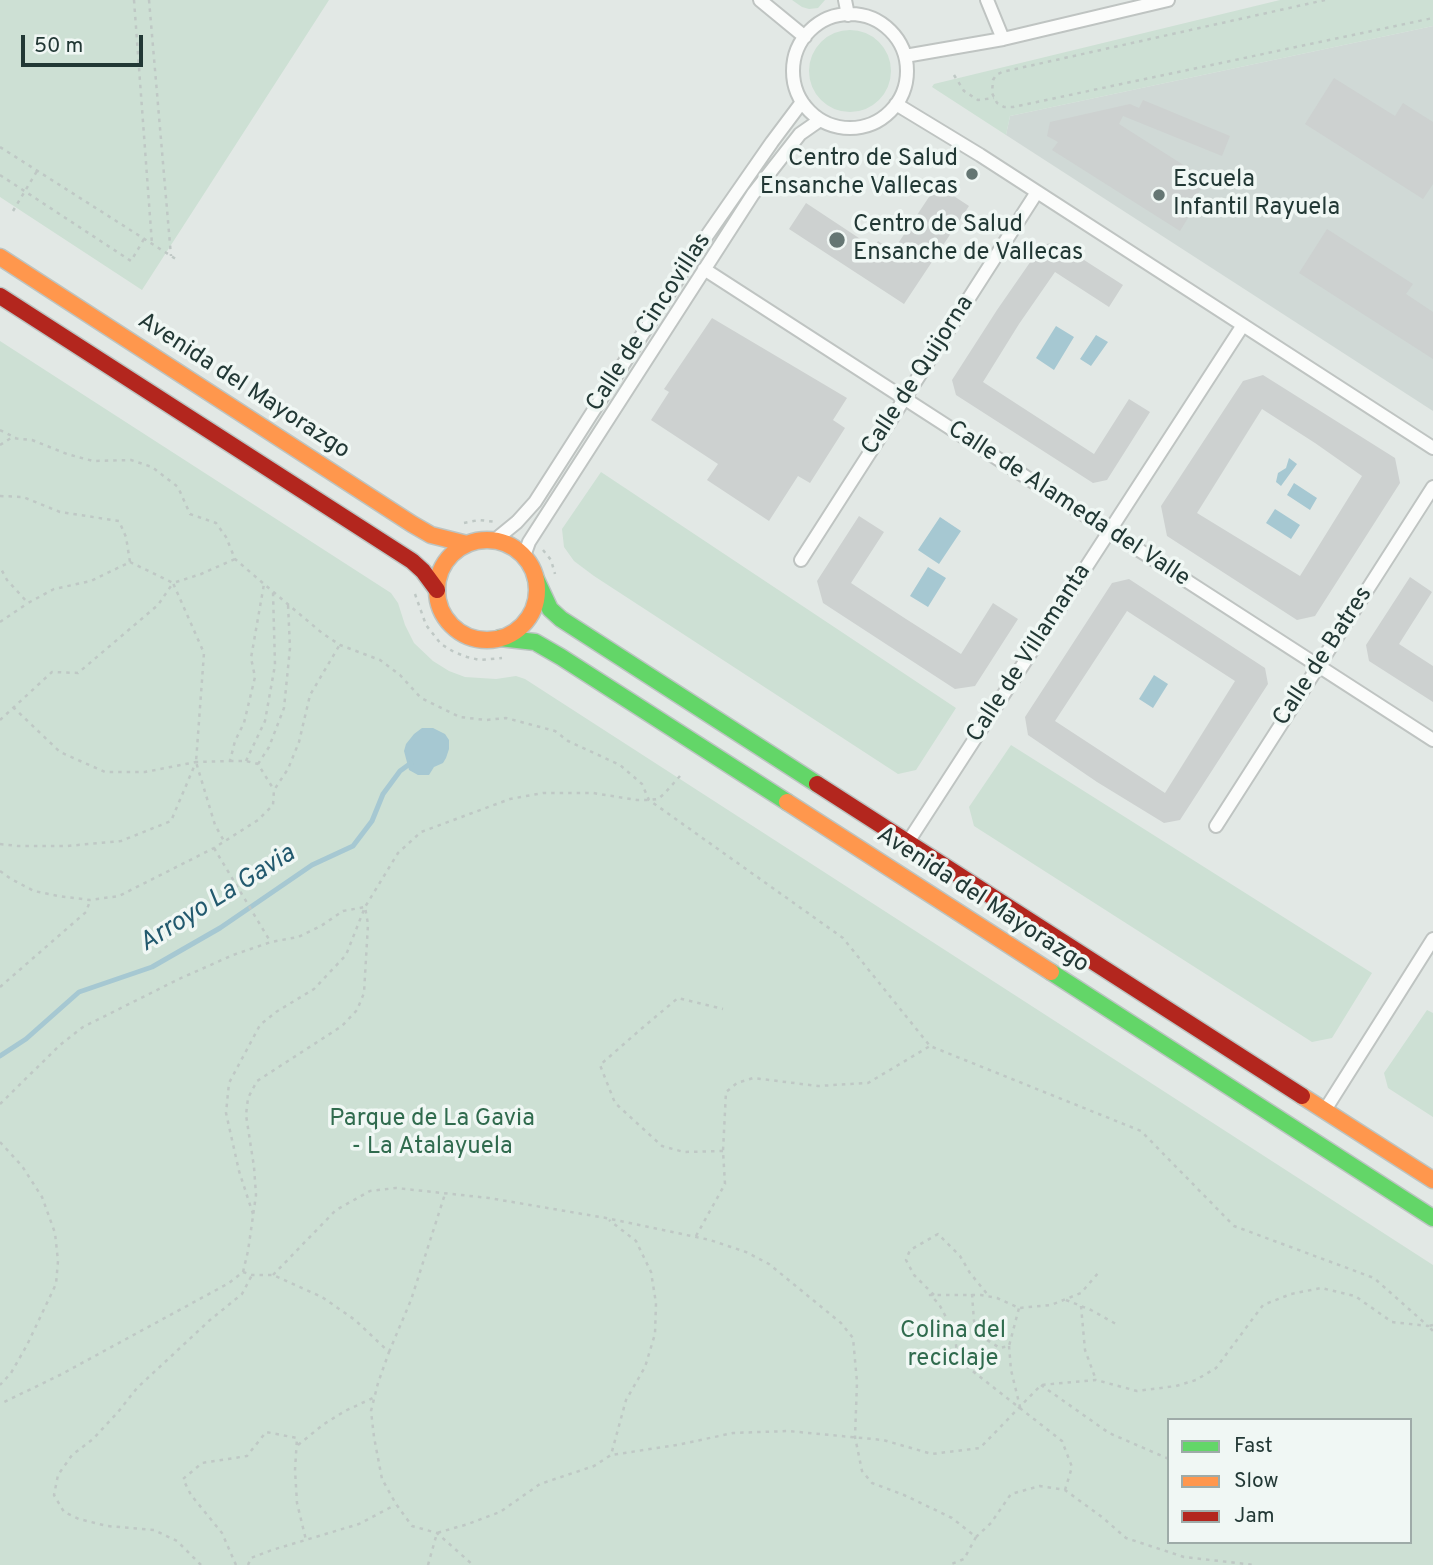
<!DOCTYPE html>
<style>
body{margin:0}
#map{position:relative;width:1433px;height:1565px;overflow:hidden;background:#e2e8e5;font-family:Overpass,sans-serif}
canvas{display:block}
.legend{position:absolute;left:1167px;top:1418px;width:245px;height:126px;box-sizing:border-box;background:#f0f7f4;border:2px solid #9eaba8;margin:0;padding:9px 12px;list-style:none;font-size:21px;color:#223835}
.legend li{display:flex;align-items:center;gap:14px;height:35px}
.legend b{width:35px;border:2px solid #9eaba8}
.scale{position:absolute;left:21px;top:35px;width:122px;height:32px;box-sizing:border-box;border:4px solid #223835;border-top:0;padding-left:9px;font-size:21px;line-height:24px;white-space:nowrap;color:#223835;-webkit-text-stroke:5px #f0f7f4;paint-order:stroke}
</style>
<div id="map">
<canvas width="1433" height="1565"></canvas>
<ul class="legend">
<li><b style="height:9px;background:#63d668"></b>Fast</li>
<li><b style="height:9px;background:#ff974d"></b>Slow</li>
<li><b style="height:9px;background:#b3261e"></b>Jam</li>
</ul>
<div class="scale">50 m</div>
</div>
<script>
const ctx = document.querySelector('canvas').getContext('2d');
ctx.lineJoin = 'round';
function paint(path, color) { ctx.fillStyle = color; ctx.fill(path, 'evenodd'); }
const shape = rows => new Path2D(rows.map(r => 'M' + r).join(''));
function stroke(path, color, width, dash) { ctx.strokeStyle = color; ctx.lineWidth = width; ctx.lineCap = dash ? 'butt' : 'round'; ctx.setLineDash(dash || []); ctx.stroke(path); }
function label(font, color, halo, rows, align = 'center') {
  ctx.font = font + ' Overpass,sans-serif'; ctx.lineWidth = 7; ctx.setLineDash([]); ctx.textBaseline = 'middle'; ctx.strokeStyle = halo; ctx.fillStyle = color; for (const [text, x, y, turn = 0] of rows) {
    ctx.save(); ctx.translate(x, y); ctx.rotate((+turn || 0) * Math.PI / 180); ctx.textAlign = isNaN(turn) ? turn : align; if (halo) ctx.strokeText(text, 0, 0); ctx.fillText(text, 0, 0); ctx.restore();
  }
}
paint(shape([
 [1433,26,1433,411,1006,135,1010,116]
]), '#d0d9d6');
paint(shape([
 [0,0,329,0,142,290,0,197],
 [792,0,825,0,818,8,809,9,802,7],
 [1280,0,1433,0,1433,26,1010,116,1006,135,932,87,934,84],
 '809 71a41 41 0 1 1 82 0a41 41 0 1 1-82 0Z',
 [0,341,391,593,398,603,405,625,414,643,433,661,449,671,465,677,496,679,516,676,525,679,1433,1265,1433,1565,0,1565],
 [1169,1420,1410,1420,1410,1542,1169,1542],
 [601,472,956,708,916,770,898,774,594,576,574,561,564,547,562,529],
 [1011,745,1372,973,1332,1038,1312,1042,974,826,969,807],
 [1427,1010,1433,1013,1433,1117,1388,1088,1384,1073]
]), '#cde0d4');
paint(shape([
 [1056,326,1074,337,1054,370,1036,358],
 [1096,335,1108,342,1091,366,1080,359],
 [1289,458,1297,464,1281,486,1276,482,1278,473,1286,468],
 [1294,483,1317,498,1310,510,1287,495],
 [1275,509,1300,525,1291,539,1266,523],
 [940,517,961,531,939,564,918,550],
 [928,567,946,578,928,607,910,596],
 [1154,675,1168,684,1153,708,1139,699],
 [422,728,433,728,445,734,449,740,449,749,446,758,443,763,434,767,429,775,418,775,409,770,404,751,406,744,414,734]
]), '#a6c8d2');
stroke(shape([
 [0,1056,26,1039,79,992,152,967,220,928,312,865,353,846,372,821,383,794,400,771,411,763]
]), '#a6c8d2', 5);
paint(shape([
 [1334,78,1395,116,1403,103,1433,122,1433,184,1423,199,1305,124],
 [1143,100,1230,136,1222,156,1123,116,1119,124,1207,180,1187,210,1191,213,1180,231,1052,150,1058,142,1047,136,1050,122,1130,104,1139,108],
 [937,185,969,206,904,304,789,229,806,203,874,248,878,241,893,251],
 [1327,229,1413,284,1406,294,1433,312,1433,359,1299,273],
 [1056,242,1123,285,1109,307,1055,272,1019,324,983,382,1094,454,1129,399,1150,412,1107,480,1093,483,956,395,952,380,997,310,1042,245],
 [712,318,847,398,833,420,845,428,810,483,798,476,769,521,707,480,718,464,651,420,669,392,664,389],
 [1263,375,1395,458,1400,483,1315,616,1297,620,1167,536,1161,506,1243,381],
 [1262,409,1315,443,1362,476,1300,576,1197,513],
 [859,516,884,532,851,583,906,619,961,654,993,603,1018,619,975,686,955,689,823,603,817,581],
 [1410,577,1432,592,1399,644,1433,666,1433,702,1369,661,1366,645],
 [1129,579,1265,668,1268,684,1180,820,1164,823,1097,782,1028,735,1025,717,1112,583],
 [1127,611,1235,681,1165,793,1055,721]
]), '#cdd1d0');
const street = shape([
 [760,0,805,37],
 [845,0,848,15],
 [987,0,1003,39],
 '793 71a57 57 0 1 1 114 0a57 57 0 1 1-114 0Z',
 [905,56,1003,39,1168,0],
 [896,104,980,155,1433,448],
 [704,269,1433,740],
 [495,540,517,522,535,502,690,260,772,142,802,102],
 [524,556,529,542,753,194,800,134,820,120],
 [801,560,1037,192],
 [1216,826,1433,487],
 [908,842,1243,325],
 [1325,1110,1433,939]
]);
const fast = shape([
 [536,579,550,609,561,619,817,784],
 [500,638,535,642,561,657,787,802],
 [1051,972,1433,1218]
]);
const slow = shape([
 [0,257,412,524,431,535,467,544],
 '437 590a50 50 0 1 1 100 0a50 50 0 1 1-100 0Z',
 [787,802,1051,972],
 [1302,1096,1433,1180]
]);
const jam = shape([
 [0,296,412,561,423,571,437,590],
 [817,784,1302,1096]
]);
stroke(street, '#bfc4c2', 16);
stroke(fast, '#bcc4c2', 19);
stroke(slow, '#bcc4c2', 19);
stroke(jam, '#bcc4c2', 19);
stroke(shape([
 [134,0,152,244],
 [149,0,171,256],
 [1325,0,1002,72,996,75,993,80,992,93,997,103,1004,107,1013,107,1433,18],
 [954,75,964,91,978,100,994,98],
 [0,147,179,261],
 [0,175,131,261,144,239],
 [13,211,37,171],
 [0,430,16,438],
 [0,445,11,438,32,440,67,454,93,461,131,460,152,467,178,487,190,514,216,523,226,537,235,559,264,584,322,633,340,645,380,660,400,675,421,698,460,717,486,720,506,718,555,731,568,741,620,765,642,784,649,800,843,938,930,1046,1141,1131,1234,1226,1374,1278,1428,1326,1392,1322,1355,1296,1321,1288,1291,1294,1263,1305,1216,1368,1196,1380,1176,1386,1137,1391,1096,1380,1041,1385,980,1448,932,1454,883,1440,788,1431,733,1433,677,1445,611,1455],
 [0,496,23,497,60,512,119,521,126,537,130,562,91,581,54,589,28,603,7,580,0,567],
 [464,523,479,520,496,522],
 [543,550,551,560,555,574],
 [130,562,173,583,201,574,235,559],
 [415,594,426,625,441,644,454,652,467,657,480,660,502,658],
 [0,622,28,603],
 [13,707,60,752,105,772,145,772,196,762],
 [0,720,52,672,78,673,158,605,173,583,204,653,196,762,215,825,224,841],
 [230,761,246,761,258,764,274,790],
 [246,761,265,721,275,665,273,592],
 [258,764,269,747,284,708,290,648,288,604],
 [0,844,18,846,67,846,121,841,171,821,196,762,230,761,235,741,244,723,255,677,251,658,264,584],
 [214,848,270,941],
 [0,871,11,879,34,891,58,896,90,900,119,896,214,848,258,820,273,805,274,790,288,769,299,742,310,695,339,646],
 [0,987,86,912,90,901],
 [0,1104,60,1045,83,1027,179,979,233,955,271,942,298,937,321,926,343,911,365,907,368,924,364,993,357,1010,342,1026,257,1081,248,1098,246,1115,254,1167,256,1195,248,1251,243,1272,229,1283,60,1375,0,1404],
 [0,1142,22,1166,42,1197,55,1233,58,1261,56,1284,27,1345,11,1373,0,1385],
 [723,1151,684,1152,662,1146,615,1103,600,1065,641,1029,678,998,723,1009],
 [253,1214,239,1171,226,1113,229,1083,260,1025,276,1012,314,989,346,955,365,907,398,853,421,832,510,799,543,793,593,793,637,800,649,800,658,799,664,794,680,776],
 [696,1236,725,1184,723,1151,726,1092,737,1083,753,1078,818,1086,868,1083,930,1046],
 [243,1272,252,1275,273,1275,322,1297,355,1320,389,1352,378,1383,371,1411,374,1437,382,1479,396,1504,412,1526,437,1533,473,1565],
 [273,1275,336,1210,370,1191,396,1188,489,1198,606,1218,710,1240,746,1252,769,1264,841,1323,853,1338,857,1382,855,1437,862,1471,872,1483,904,1495,952,1518,976,1537,964,1559,949,1565],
 [972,1294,974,1321,982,1337,1000,1348,1009,1346,1019,1308],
 [934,1295,914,1275,906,1260,910,1250,938,1234,960,1256,970,1273,988,1295],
 [1066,1300,1091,1310,1116,1324],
 [1081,1306,1085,1350,1096,1380],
 [1433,1325,1428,1326,1433,1331],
 [1009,1346,1011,1370,1020,1407],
 [389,1352,411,1300,445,1194],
 [1041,1385,1109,1433,1169,1459],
 [298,1445,324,1424,345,1411,375,1397],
 [1065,1490,1072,1467,1062,1441,961,1362,958,1358,954,1332,939,1304,930,1295,981,1295,997,1298,1019,1308,1051,1305,1081,1293,1099,1272],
 [976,1537,991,1523,1011,1494,1040,1486,1065,1490,1102,1517,1126,1538,1184,1557,1255,1565],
 [201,1565,177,1541,154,1530,107,1526,79,1519,64,1512,54,1495,58,1475,72,1455,93,1439,118,1412,137,1388,210,1320,242,1294,252,1275],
 [236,1565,222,1533,191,1495,183,1479,202,1463,247,1456,266,1432,297,1438,295,1470,297,1503,306,1540],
 [248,1565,251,1558,272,1550,359,1524,395,1505],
 [428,1565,437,1533,468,1524,500,1512,540,1484,594,1466,611,1455,626,1400,645,1367,655,1334,656,1303,651,1272,636,1241,609,1220]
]), '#bfc8c5', 2.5, [3.5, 5]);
stroke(street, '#fbfcfb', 12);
stroke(fast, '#63d668', 16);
stroke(slow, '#ff974d', 16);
stroke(jam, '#b3261e', 16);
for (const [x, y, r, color] of [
 [972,174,7,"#657673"],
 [1159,195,7,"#657673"],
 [837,240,9,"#657673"]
]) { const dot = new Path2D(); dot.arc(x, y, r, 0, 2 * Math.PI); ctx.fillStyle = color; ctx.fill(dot); stroke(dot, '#f0f7f4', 2.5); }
label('24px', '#223835', '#f0f7f4', [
 ["Centro de Salud",958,160,"right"],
 ["Ensanche Vallecas",958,188,"right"],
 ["Escuela",1173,181],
 ["Infantil Rayuela",1173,209],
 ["Centro de Salud",853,226],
 ["Ensanche de Vallecas",853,254]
], 'left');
label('24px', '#223835', '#f0f7f4', [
 ["Calle de Cincovillas",650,323,-57],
 ["Calle de Quijorna",919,376,-57],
 ["Avenida del Mayorazgo",243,387,33],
 ["Calle de Alameda del Valle",1068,505,33],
 ["Calle de Villamanta",1030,654,-57],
 ["Calle de Batres",1324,657,-57],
 ["Avenida del Mayorazgo",982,901,33]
]);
label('24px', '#306b4e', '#f0f7f4', [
 ["Parque de La Gavia",432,1120],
 ["- La Atalayuela",432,1148],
 ["Colina del",953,1332],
 ["reciclaje",953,1360]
]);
label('italic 26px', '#22596e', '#f0f7f4', [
 ["Arroyo La Gavia",218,900,-32]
]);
</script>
